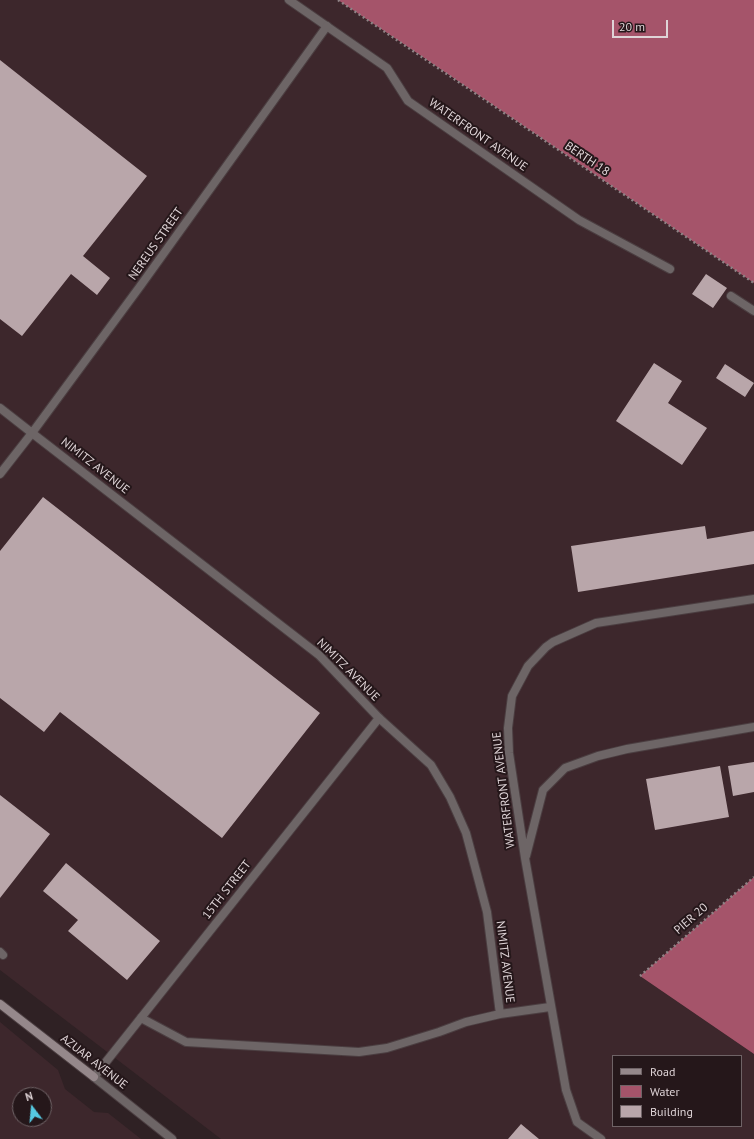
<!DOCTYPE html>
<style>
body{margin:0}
#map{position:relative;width:754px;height:1139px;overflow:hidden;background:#2f2124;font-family:"PT Sans",sans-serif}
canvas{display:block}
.legend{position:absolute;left:612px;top:1055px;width:130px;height:72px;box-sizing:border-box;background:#25171a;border:1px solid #6f6366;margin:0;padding:5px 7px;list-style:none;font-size:12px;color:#dfd4d7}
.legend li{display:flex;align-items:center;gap:8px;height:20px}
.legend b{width:20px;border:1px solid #6f6366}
.north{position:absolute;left:12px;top:1087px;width:40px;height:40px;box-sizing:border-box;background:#25171a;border:1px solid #6f6366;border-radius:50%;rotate:344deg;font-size:11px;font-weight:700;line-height:16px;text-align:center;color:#dfd4d7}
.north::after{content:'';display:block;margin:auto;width:14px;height:18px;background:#56c9e1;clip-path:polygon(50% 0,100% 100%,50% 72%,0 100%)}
.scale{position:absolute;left:612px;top:20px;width:56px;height:18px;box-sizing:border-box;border:2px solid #dfd4d7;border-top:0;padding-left:5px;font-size:12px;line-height:14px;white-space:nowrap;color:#dfd4d7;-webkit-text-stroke:3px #25171a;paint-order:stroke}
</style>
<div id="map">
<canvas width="754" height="1139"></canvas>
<ul class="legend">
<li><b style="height:5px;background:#95888b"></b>Road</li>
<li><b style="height:11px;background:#a5546a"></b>Water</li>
<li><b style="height:11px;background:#b9a6aa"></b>Building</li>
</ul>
<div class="north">N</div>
<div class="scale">20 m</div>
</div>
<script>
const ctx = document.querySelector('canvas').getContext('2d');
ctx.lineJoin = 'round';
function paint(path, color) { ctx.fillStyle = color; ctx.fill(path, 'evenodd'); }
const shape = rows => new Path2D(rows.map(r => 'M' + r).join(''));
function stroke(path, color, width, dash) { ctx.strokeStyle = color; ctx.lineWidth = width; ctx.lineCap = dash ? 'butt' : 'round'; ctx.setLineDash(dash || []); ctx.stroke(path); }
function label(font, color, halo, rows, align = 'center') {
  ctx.font = font + ' "PT Sans",sans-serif'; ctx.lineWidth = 4; ctx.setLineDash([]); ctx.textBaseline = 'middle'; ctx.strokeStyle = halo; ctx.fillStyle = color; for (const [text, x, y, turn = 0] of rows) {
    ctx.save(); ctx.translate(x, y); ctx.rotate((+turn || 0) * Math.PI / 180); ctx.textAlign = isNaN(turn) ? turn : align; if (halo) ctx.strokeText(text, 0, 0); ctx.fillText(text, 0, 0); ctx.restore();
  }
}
paint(shape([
 [0,0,338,0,754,283,754,877,640,976,754,1054,754,1139,221,1139,0,970],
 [613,1056,741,1056,741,1126,613,1126],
 [0,1022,58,1070,65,1089,94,1112,108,1113,141,1139,0,1139],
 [20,1095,44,1095,44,1119,20,1119]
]), '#3d272c');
paint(shape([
 [338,0,754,0,754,283,411,49],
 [754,877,754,1054,640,976]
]), '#a5546a');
paint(shape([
 [0,60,147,176,83,256,110,278,97,295,71,274,22,336,0,319],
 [706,274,727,288,713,308,692,294],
 [654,363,682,381,668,403,707,428,682,465,616,421],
 [725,364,754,383,745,397,716,378],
 [43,497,320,713,222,838,60,712,44,732,0,698,0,551],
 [705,526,707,539,754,531,754,564,578,592,571,546],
 [754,762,754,792,733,796,728,766],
 [720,766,729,817,655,830,646,779],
 [0,795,50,834,0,898],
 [66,863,160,941,127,980,68,931,78,920,43,891],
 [521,1124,539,1139,508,1139]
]), '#b9a6aa');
const service = shape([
 [289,0,387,68,408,101,579,220,670,269],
 [731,296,754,311],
 [379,718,431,765,450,797,466,833,487,912,500,1014],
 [526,856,543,790,565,768,598,756,627,749,754,727],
 [0,952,3,955],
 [141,1018,186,1042,359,1052,387,1048,439,1032,466,1022,500,1014,550,1007],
 [601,1139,577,1122,566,1090,525,858,509,753,508,728,512,696,528,666,546,647,553,642,596,623,754,599]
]);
const minor = shape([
 [0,408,32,433,141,285,327,26]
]);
const tertiary = shape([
 [0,474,32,433,319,655,379,718,94,1077,172,1139]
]);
const secondary = shape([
 [0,1004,94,1077]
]);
stroke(service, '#4b3e41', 10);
stroke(minor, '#4b3e41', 10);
stroke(tertiary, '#4b3e41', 10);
stroke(secondary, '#4b3e41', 10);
stroke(shape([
 [338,0,754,283],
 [640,976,754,877]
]), '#8f8386', 2.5, [2, 3]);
stroke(service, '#6d6566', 8);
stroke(minor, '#6d6566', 8);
stroke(tertiary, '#6d6566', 8);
stroke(secondary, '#95888b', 8);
label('12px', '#dfd4d7', '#25171a', [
 ["WATERFRONT AVENUE",478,135,35],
 ["BERTH 18",587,159,34],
 ["NEREUS STREET",156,244,-55],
 ["NIMITZ AVENUE",95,466,38],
 ["NIMITZ AVENUE",348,670,45],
 ["WATERFRONT AVENUE",504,790,-97],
 ["15TH STREET",227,890,-52],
 ["PIER 20",691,919,-41],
 ["NIMITZ AVENUE",505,962,83],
 ["AZUAR AVENUE",94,1062,38]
]);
</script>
